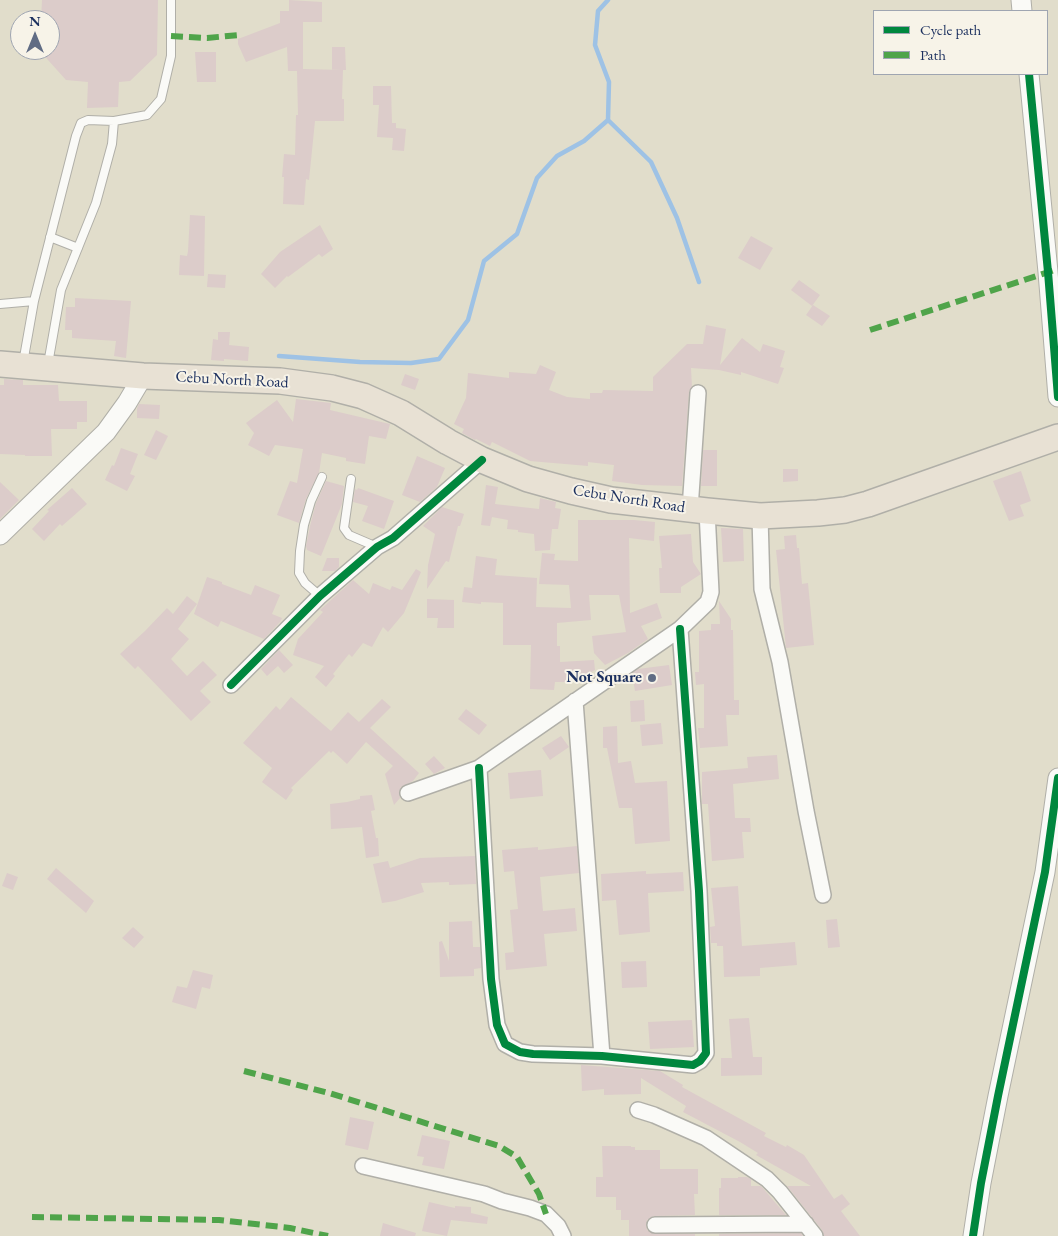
<!DOCTYPE html>
<style>
body{margin:0}
#map{position:relative;width:1058px;height:1236px;overflow:hidden;background:#e1ddcb;font-family:"EB Garamond",serif}
canvas{display:block}
.legend{position:absolute;left:873px;top:10px;width:175px;height:65px;box-sizing:border-box;background:#f7f3e8;border:1px solid #9fa5b1;margin:0;padding:6px 9px;list-style:none;font-size:15px;color:#1b2f5e}
.legend li{display:flex;align-items:center;gap:10px;height:25px}
.legend b{width:25px;border:1px solid #9fa5b1}
.north{position:absolute;left:10px;top:10px;width:50px;height:50px;box-sizing:border-box;background:#f7f3e8;border:1px solid #9fa5b1;border-radius:50%;rotate:0deg;font-size:14px;font-weight:700;line-height:20px;text-align:center;color:#1b2f5e}
.north::after{content:'';display:block;margin:auto;width:18px;height:22px;background:#606c84;clip-path:polygon(50% 0,100% 100%,50% 72%,0 100%)}
</style>
<div id="map">
<canvas width="1058" height="1236"></canvas>
<ul class="legend">
<li><b style="height:6px;background:#00873e"></b>Cycle path</li>
<li><b style="height:6px;background:#4fa44a"></b>Path</li>
</ul>
<div class="north">N</div>
</div>
<script>
const ctx = document.querySelector('canvas').getContext('2d');
ctx.lineJoin = 'round';
const shape = rows => new Path2D(rows.map(r => 'M' + r).join(''));
function stroke(path, color, width, dash) { ctx.strokeStyle = color; ctx.lineWidth = width; ctx.lineCap = dash ? 'butt' : 'round'; ctx.setLineDash(dash || []); ctx.stroke(path); }
function paint(path, color) { ctx.fillStyle = color; ctx.fill(path, 'evenodd'); }
function label(font, color, halo, rows, align = 'center') {
  ctx.font = font + ' "EB Garamond",serif'; ctx.lineWidth = 4; ctx.setLineDash([]); ctx.textBaseline = 'middle'; ctx.strokeStyle = halo; ctx.fillStyle = color; for (const [text, x, y, turn = 0] of rows) {
    ctx.save(); ctx.translate(x, y); ctx.rotate((+turn || 0) * Math.PI / 180); ctx.textAlign = isNaN(turn) ? turn : align; if (halo) ctx.strokeText(text, 0, 0); ctx.fillText(text, 0, 0); ctx.restore();
  }
}
stroke(shape([
 [608,120,651,162,677,218,699,282],
 [279,356,360,362,411,363,439,359,468,320,484,261,517,234,537,178,557,156,584,141,608,120,609,82,595,45,598,11,608,0]
]), '#9ec2e5', 4.5);
paint(shape([
 [42,0,158,0,157,55,130,81,119,82,118,107,87,108,88,82,66,80,39,50,50,50,50,20,41,20],
 [289,0,322,2,322,22,303,22,303,69,343,70,342,99,344,99,344,121,315,121,309,180,306,179,304,205,283,204,284,177,282,177,284,154,295,155,296,115,298,115,297,71,288,71,287,47,246,62,238,44,238,39,280,23,280,11,289,11],
 [332,47,345,47,346,70,332,70],
 [195,52,216,52,216,82,197,82],
 [373,86,391,86,392,123,396,123,396,128,406,129,404,151,392,150,393,138,377,137,379,105,373,105],
 [190,215,205,216,204,276,179,275,180,255,187,256,188,251],
 [320,225,333,249,322,257,319,254,288,277,287,276,275,288,261,274,280,252],
 [751,236,773,248,760,270,738,258],
 [208,274,226,275,225,288,207,287],
 [799,280,820,295,812,306,791,290],
 [75,298,131,301,126,358,114,356,116,341,72,338,72,330,65,330,66,307,75,307],
 [813,305,830,316,822,326,806,315],
 [706,325,726,329,720,365,742,338,760,352,763,344,785,351,780,367,784,368,778,384,741,372,741,375,719,370,691,368,692,387,689,392,682,486,642,485,612,481,614,465,588,462,588,466,530,461,492,442,490,446,476,439,475,440,462,433,464,429,454,424,466,398,468,373,509,378,509,372,536,374,540,365,556,372,549,390,567,397,590,399,590,393,602,393,603,390,653,391,653,377,687,344,703,344],
 [218,332,230,332,229,345,249,347,248,361,224,359,224,361,211,360,213,339,218,340],
 [405,374,419,379,415,390,401,385],
 [4,379,23,380,23,385,58,385,59,401,87,401,87,422,77,422,77,429,51,429,52,456,25,456,25,455,0,454,0,385,4,385],
 [296,399,331,403,330,410,390,424,386,439,369,436,365,464,346,461,346,458,322,453,319,473,306,499,299,523,277,515,290,481,297,483,303,449,275,445,269,456,248,445,254,433,246,423,277,400,293,422],
 [139,404,160,405,159,419,137,418,137,408],
 [156,430,168,436,156,460,144,455],
 [121,448,138,454,130,474,135,476,127,491,105,480,112,465,114,466],
 [703,450,717,450,717,486,701,486],
 [417,456,445,468,437,487,420,502,402,495],
 [783,469,798,469,798,481,783,482],
 [1021,471,1031,501,1020,505,1024,516,1009,521,993,481],
 [326,481,344,486,342,504,321,556,307,550,306,546,310,526,316,503],
 [0,482,19,500,0,519],
 [486,485,498,487,495,504,539,509,540,498,556,502,555,508,561,509,558,529,552,529,550,550,535,551,534,534,518,532,518,530,507,529,508,520,492,517,490,526,481,525],
 [72,488,87,504,62,526,60,524,44,541,32,529,49,511,47,510],
 [358,488,394,501,384,529,362,521,368,506,353,502,355,489,357,490],
 [442,507,464,514,460,526,458,526,449,562,446,561,427,589,428,565,435,534,423,526],
 [578,520,634,520,655,522,654,541,629,538,630,613,657,603,662,618,641,626,648,639,628,653,605,665,594,653,592,636,626,632,619,595,589,595,591,620,557,623,557,646,560,646,560,662,594,660,595,670,581,677,575,677,575,680,570,682,555,682,554,690,530,689,531,645,503,645,503,603,481,602,481,604,462,602,464,587,472,588,476,556,497,559,495,575,537,578,536,607,571,608,569,585,539,584,542,553,555,554,554,560,578,561],
 [721,528,743,529,744,561,723,562],
 [691,534,693,562,701,574,681,587,681,593,660,593,659,568,662,568,659,536],
 [796,535,797,548,799,548,802,584,808,583,814,645,786,648,776,550,785,549,784,536],
 [327,558,339,558,339,567,335,571,322,571],
 [416,569,421,572,404,613,388,632,383,627,372,647,363,643,352,657,349,654,333,674,335,676,326,687,315,677,324,666,293,655,298,639,323,612,320,610,353,580,369,594,373,583,390,590,392,586,402,590],
 [207,577,222,582,222,584,251,595,255,585,280,595,272,614,282,618,280,622,264,639,221,621,218,627,194,614],
 [187,596,197,604,178,629,189,639,171,659,187,676,203,661,217,675,200,691,211,702,191,721,138,666,135,669,120,654,145,631,167,608,173,614],
 [427,599,454,600,454,628,437,628,438,618,427,618],
 [719,601,731,619,731,630,733,630,734,700,739,700,739,715,726,715,728,746,700,748,698,728,704,728,704,684,696,685,695,672,699,672,699,631,711,630,711,624,720,624],
 [279,650,293,665,284,673,278,666,267,676,261,669],
 [669,665,672,685,635,691,632,673,638,669],
 [291,697,331,731,348,712,359,722,382,699,391,707,370,728,419,773,413,781,401,787,399,792,400,798,394,805,385,774,393,766,366,742,347,764,333,751,331,753,329,751,291,788,293,790,286,800,262,782,272,768,243,743,276,706,280,710],
 [644,700,645,721,631,722,630,701],
 [466,709,487,725,479,735,458,719],
 [661,723,663,744,642,746,640,725],
 [617,726,618,763,631,761,635,783,667,781,670,841,635,844,632,808,619,808,607,748,603,748,603,727],
 [561,736,569,747,550,760,542,748],
 [777,755,779,779,733,784,735,818,750,818,751,832,742,832,744,858,712,861,708,804,702,804,702,772,748,768,747,757],
 [434,756,445,768,434,774,425,764],
 [541,770,543,796,510,799,508,773],
 [372,795,375,810,371,811,376,838,378,838,379,856,366,858,362,827,331,829,330,804,347,802,360,799,360,796],
 [577,846,579,873,540,877,543,911,575,908,577,931,544,934,547,966,506,970,505,953,514,952,510,910,518,909,514,871,504,872,502,850,538,847,538,850],
 [475,856,476,884,449,885,449,882,421,883,424,892,395,901,382,903,373,864,388,861,390,868,420,858],
 [56,868,94,901,86,913,47,879],
 [646,871,646,874,683,872,684,891,648,893,650,932,619,935,616,900,602,901,601,874],
 [7,873,18,877,13,890,2,886],
 [738,886,742,946,795,942,797,965,760,968,760,976,724,977,723,946,717,946,717,943,711,943,710,927,715,926,711,888],
 [837,919,840,947,828,948,826,920],
 [472,921,473,947,480,947,481,968,474,969,474,976,440,977,439,942,442,941,449,961,449,922],
 [133,927,144,937,134,948,122,938],
 [646,961,647,987,622,988,621,962],
 [193,970,213,975,210,989,202,987,196,1009,172,1002,177,986,187,988],
 [749,1018,753,1057,762,1057,762,1075,721,1076,721,1058,732,1058,729,1019],
 [692,1020,694,1047,650,1049,648,1022],
 [581,1065,660,1071,683,1085,682,1087,766,1133,764,1136,786,1147,787,1145,804,1155,834,1199,842,1194,850,1204,841,1211,860,1236,824,1236,822,1230,787,1186,811,1186,756,1155,758,1153,740,1142,683,1112,686,1106,641,1078,641,1094,604,1095,604,1089,582,1091],
 [350,1117,374,1122,368,1150,345,1145],
 [422,1135,450,1141,444,1169,422,1165,424,1157,417,1156],
 [602,1146,631,1146,631,1147,635,1147,635,1150,660,1150,660,1169,698,1169,698,1194,694,1194,695,1215,654,1216,647,1220,646,1225,647,1230,655,1234,695,1234,695,1236,629,1236,629,1220,621,1220,621,1210,616,1210,616,1197,596,1197,596,1177,603,1177],
 [738,1177,747,1177,751,1179,751,1186,761,1186,786,1215,719,1215,719,1188,721,1188,721,1178,738,1178],
 [429,1202,455,1208,455,1206,471,1207,471,1213,488,1217,487,1224,451,1220,447,1236,422,1231],
 [383,1223,416,1233,415,1236,380,1236],
 [801,1233,803,1236,719,1236,719,1234]
]), '#dcccca');
const service = shape([
 [114,121,147,115,161,99,171,56,171,0],
 [50,237,78,248],
 [0,304,34,301],
 [23,363,34,301,76,136,81,123,88,120,114,121,112,144,96,203,61,290,48,364],
 [351,479,344,528,349,535,377,547],
 [320,596,305,583,299,573,300,551,304,525,311,501,322,477]
]);
const minor = shape([
 [690,509,698,393],
 [760,516,762,589,780,662,806,811,823,895],
 [231,685,320,596,377,547,393,538,482,460],
 [575,701,602,1056],
 [479,768,491,979,497,1025,505,1044,520,1052,533,1054,602,1056,693,1065,700,1061,706,1053,699,891,680,629],
 [408,793,479,768,680,629,708,602,711,592,707,511],
 [638,1110,654,1115,706,1138,767,1179,780,1192,815,1236],
 [363,1166,484,1194,502,1201,530,1208,546,1214,558,1226,563,1236],
 [655,1225,806,1224]
]);
const tertiary = shape([
 [1021,0,1022,11],
 [1029,74,1048,272,1058,397],
 [0,535,106,432,127,403,143,376],
 [973,1236,981,1183,998,1096,1045,872,1058,778]
]);
const trunk = shape([
 [0,364,143,376,280,381,332,388,363,396,401,413,448,442,482,460,528,479,571,491,611,500,707,511,760,516,818,513,845,510,868,504,1058,437]
]);
stroke(service, '#b0afa8', 10);
stroke(minor, '#b0afa8', 18);
stroke(tertiary, '#b0afa8', 21);
stroke(trunk, '#b0afa8', 28);
stroke(service, '#fafaf7', 8);
stroke(minor, '#fafaf7', 15);
stroke(tertiary, '#fafaf7', 19);
stroke(trunk, '#e8e1d4', 25);
stroke(shape([
 [171,36,207,38,239,35],
 [870,330,1058,269],
 [244,1071,329,1093,499,1146,517,1157,539,1194,546,1214],
 [32,1217,219,1220,290,1228,328,1236]
]), '#4fa44a', 6, [12, 6]);
stroke(shape([
 [1029,74,1048,272,1058,397],
 [231,685,320,596,377,547,393,538,482,460],
 [479,768,491,979,497,1025,505,1044,520,1052,533,1054,602,1056,693,1065,700,1061,706,1053,699,891,680,629],
 [973,1236,981,1183,998,1096,1045,872,1058,778]
]), '#00873e', 8);
for (const [x, y, r, color] of [
 [652,678,5,"#606c84"]
]) { const dot = new Path2D(); dot.arc(x, y, r, 0, 2 * Math.PI); ctx.fillStyle = color; ctx.fill(dot); stroke(dot, '#f7f3e8', 2); }
label('16px', '#1b2f5e', '#f7f3e8', [
 ["Cebu North Road",232,380,3],
 ["Cebu North Road",629,499,9]
]);
label('bold 16px', '#1b2f5e', '#f7f3e8', [
 ["Not Square",642,678]
], 'right');
</script>
